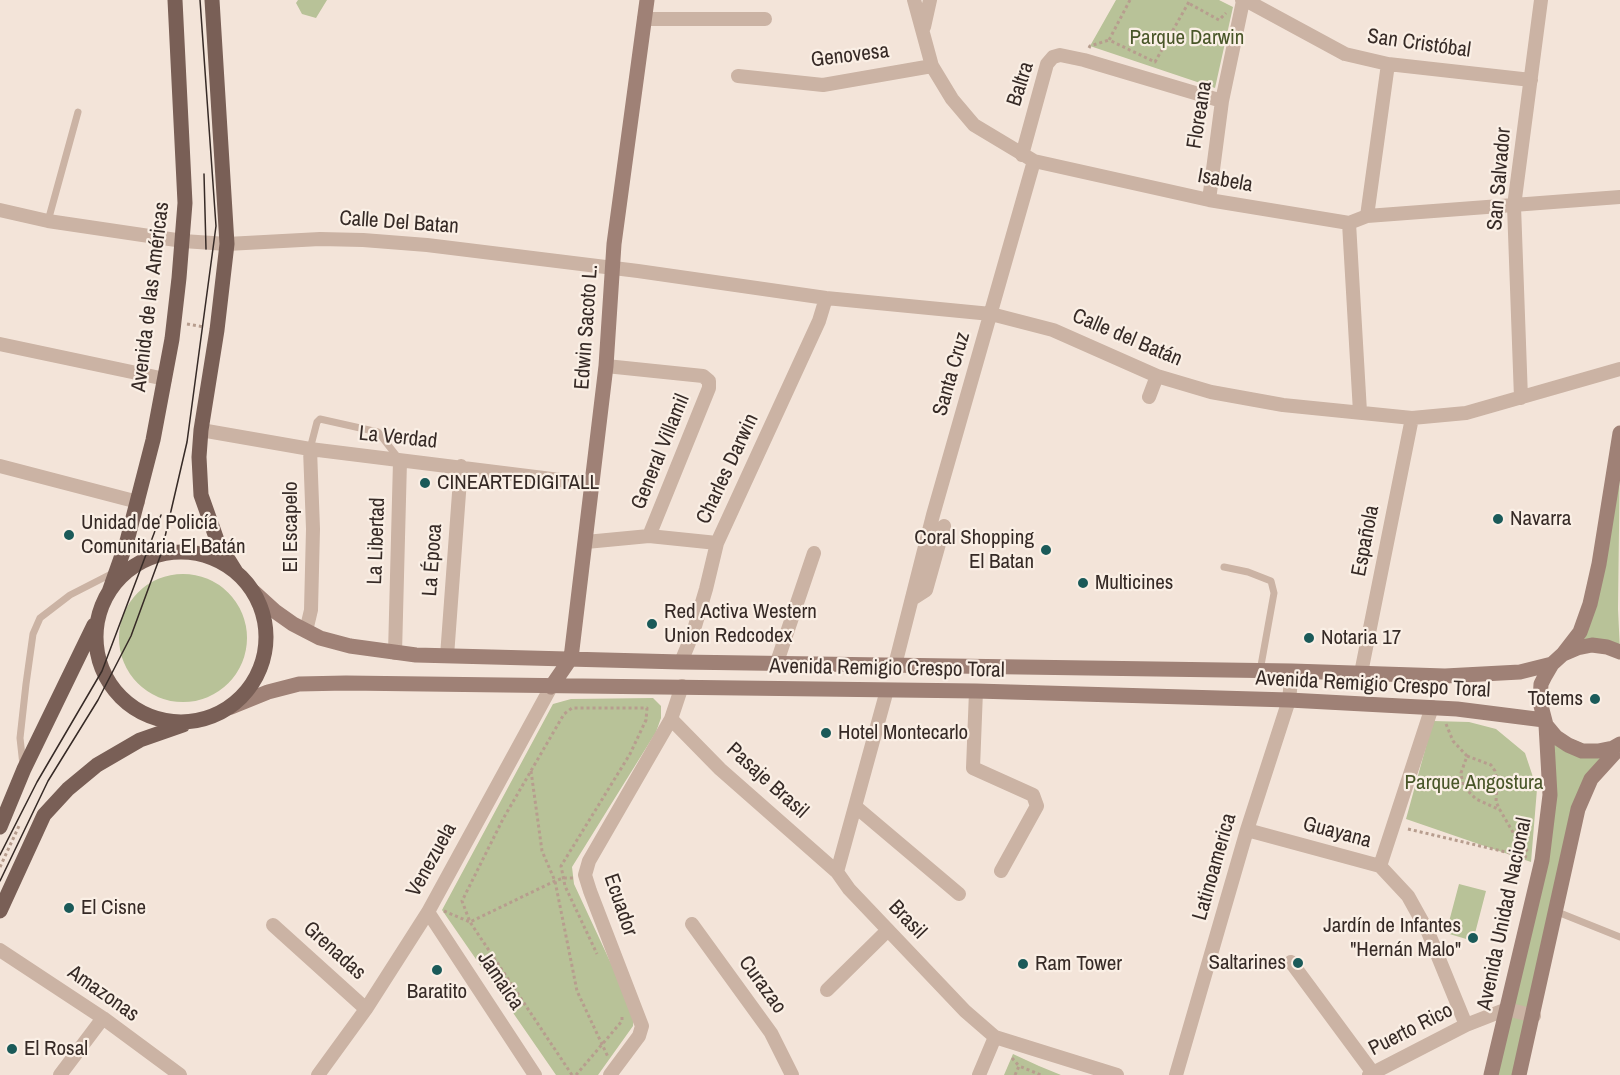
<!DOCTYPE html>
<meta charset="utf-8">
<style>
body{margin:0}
canvas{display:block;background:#f3e4d9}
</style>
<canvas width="1620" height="1075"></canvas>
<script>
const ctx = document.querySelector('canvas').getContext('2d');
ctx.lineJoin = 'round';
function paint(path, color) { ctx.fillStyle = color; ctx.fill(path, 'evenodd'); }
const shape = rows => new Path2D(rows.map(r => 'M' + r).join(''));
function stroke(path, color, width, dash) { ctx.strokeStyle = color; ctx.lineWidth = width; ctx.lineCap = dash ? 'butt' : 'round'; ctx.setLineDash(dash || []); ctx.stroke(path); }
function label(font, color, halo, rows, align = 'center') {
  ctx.font = font + ' "Archivo Narrow",sans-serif'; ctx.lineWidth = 4.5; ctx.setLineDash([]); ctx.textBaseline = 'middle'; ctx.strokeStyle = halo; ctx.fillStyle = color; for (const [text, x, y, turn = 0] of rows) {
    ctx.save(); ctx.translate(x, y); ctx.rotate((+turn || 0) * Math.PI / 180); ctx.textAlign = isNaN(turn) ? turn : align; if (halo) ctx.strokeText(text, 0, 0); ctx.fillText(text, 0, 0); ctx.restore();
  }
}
paint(shape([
 [298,0,327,0,316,18,302,14,296,3],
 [1116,0,1219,0,1233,7,1215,88,1090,46],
 [1620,447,1618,609,1620,651,1576,645],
 '119 638a64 64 0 1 1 128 0a64 64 0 1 1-128 0Z',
 [653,698,661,706,661,718,656,732,572,867,574,884,634,1013,633,1026,598,1075,556,1075,442,910,553,704,571,699],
 [1433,721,1469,722,1496,729,1525,753,1537,789,1531,862,1406,819],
 [1549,730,1607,753,1594,770,1532,1013,1510,1008,1534,917],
 [1459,884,1486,891,1473,941,1446,933],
 [1509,1012,1531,1017,1517,1075,1493,1075],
 [1013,1054,1039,1066,1061,1075,1004,1075]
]), '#b8c298');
stroke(shape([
 [1130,0,1109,40,1155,62,1190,0],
 [1190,4,1219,20,1226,13],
 [1089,48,1090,46,1109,40],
 [187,324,204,327],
 [1446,724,1453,741,1467,756,1461,773,1463,786,1476,799,1500,810,1521,846,1528,851],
 [1467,756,1491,765,1495,771,1497,782,1496,802,1500,810],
 [531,771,542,851,555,881,577,991,608,1057],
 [1408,829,1527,857],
 [0,867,19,826],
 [444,911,470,922,555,881,563,878,573,878],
 [1012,1058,1019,1066],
 [572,1075,470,922,462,901,503,819,564,714,572,708,647,708,646,720,630,754,561,866,565,886,597,954],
 [576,1075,622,1021,622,1017],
 [1015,1075,1019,1066,1041,1075]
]), '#b79d8e', 3, [3, 3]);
stroke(shape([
 [48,221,78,112],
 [310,449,317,422,320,419,378,432,399,459],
 [1224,567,1248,572,1271,581,1274,593,1260,671],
 [23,765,20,738,26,684,33,634,40,618,70,595,113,573],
 [1555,911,1620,937]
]), '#cbb3a4', 7);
stroke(shape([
 [914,0,932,66,952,99,974,125,1034,161,1209,200,1349,223,1367,216,1620,197],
 [1242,0,1251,3,1345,54,1388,64,1531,80],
 [644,19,765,19],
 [924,27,930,0],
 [738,76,823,85,932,66],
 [1022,155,1047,64,1053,57,1060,55,1084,60,1222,101],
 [1209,200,1222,101,1243,1],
 [0,210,48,221,183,241,227,244,320,239,363,240,427,245,638,271,826,298,991,314,1053,330,1157,376,1211,392,1283,405,1412,418,1466,413,1620,369],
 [1367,216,1388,64],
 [1349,223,1360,412],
 [0,344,165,379],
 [606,366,703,376,709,381,709,388,649,536],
 [1149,397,1157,376],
 [1521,398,1514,206,1541,0],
 [201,430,310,449,592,484],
 [0,466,138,502],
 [586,542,649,536,717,543],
 [912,599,926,590,944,526],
 [306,631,311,610,313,529,310,449],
 [395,653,400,461],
 [447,656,461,466],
 [681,662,693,633,706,589,717,543,819,321,826,298],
 [777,662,814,553],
 [895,665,933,515,1034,161],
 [1361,673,1412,418],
 [887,690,837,872,849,889,888,930,965,1011,995,1037,1117,1075],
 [976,691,973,768,1033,795,1037,806,1001,871],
 [671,719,720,769,837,872],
 [856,807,959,894],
 [1247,830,1380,866,1408,896,1428,932,1466,1025],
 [1380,866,1432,707],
 [428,912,535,1075],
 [692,924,771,1033,792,1075],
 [273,925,366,1009],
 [0,950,103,1018,180,1075],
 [1291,962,1373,1073],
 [827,990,888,930],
 [60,1075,103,1018],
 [318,1075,366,1009,428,912,551,687],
 [610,1075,639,1036,642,1026,590,891,585,875,589,861,671,719,682,686],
 [979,1075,995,1037],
 [1176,1075,1247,830,1289,700,1292,671],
 [1369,1075,1466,1025,1507,1009,1534,1016]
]), '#cbb3a4', 14);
stroke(shape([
 [254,592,276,612,293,624,320,638,350,646,416,655,681,662,1292,671,1445,676,1520,672,1552,664],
 [1620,652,1607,647,1592,645,1577,648,1563,654,1552,664,1545,676,1541,684,1540,702,1546,725,1556,737,1568,745,1582,751,1598,751,1613,748,1620,744],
 [1563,654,1580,632,1590,604,1599,564,1620,433],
 [551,687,571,658,606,366,614,244,647,0],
 [231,707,268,692,299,684,346,683,976,691,1289,700,1457,709,1544,720],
 [1491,1075,1542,860,1550,795,1546,725],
 [1519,1075,1578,809,1591,779,1620,747]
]), '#9f8176', 15);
stroke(shape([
 [212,0,227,244,217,330,201,430,199,457,201,495,218,543,236,572],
 '96 637a85 85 0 1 1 170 0a85 85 0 1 1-170 0Z',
 [109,592,127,541,153,440,172,339,179,278,185,203,175,0],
 [0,827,24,769,94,625],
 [0,911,44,815,68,789,97,765,140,740,183,725]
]), '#795f56', 15);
stroke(shape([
 [204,174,206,249],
 [0,855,37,782,102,671,161,515],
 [0,881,48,781,98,700,131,636,161,554,187,442,216,226,200,0]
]), '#362a26', 1.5);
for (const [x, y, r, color] of [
 [425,483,6,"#1a5a59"],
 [1498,519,6,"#1a5a59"],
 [69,535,6,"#1a5a59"],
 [1046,550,6,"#1a5a59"],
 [1083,583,6,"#1a5a59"],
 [652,624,6,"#1a5a59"],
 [1309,638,6,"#1a5a59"],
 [1595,699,6,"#1a5a59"],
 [826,733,6,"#1a5a59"],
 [69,908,6,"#1a5a59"],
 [1473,938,6,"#1a5a59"],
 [1298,963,6,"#1a5a59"],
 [1023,964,6,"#1a5a59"],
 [437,970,6,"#1a5a59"],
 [12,1049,6,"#1a5a59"]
]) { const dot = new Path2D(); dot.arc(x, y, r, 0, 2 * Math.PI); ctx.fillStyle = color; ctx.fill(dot); stroke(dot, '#faefe5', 2); }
label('21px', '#495629', '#faefe5', [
 ["Parque Darwin",1187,38],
 ["Parque Angostura",1474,783]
]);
label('21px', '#362a26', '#faefe5', [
 ["San Cristóbal",1419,44,8],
 ["Genovesa",850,56,-7],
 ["Baltra",1021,84,-72],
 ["Floreana",1200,115,-81],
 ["San Salvador",1500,179,-85],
 ["Isabela",1225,181,10],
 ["Calle Del Batan",399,223,4],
 ["Avenida de las Américas",151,297,-83],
 ["Edwin Sacoto L.",587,327,-86],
 ["Calle del Batán",1127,338,23],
 ["Santa Cruz",952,374,-74],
 ["La Verdad",398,438,6],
 ["General Villamil",661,452,-68],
 ["Charles Darwin",728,469,-65],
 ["El Escapelo",291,527,-90],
 ["La Libertad",377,541,-88],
 ["Española",1366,541,-79],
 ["La Época",433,560,-86],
 ["Avenida Remigio Crespo Toral",887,669,1],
 ["Avenida Remigio Crespo Toral",1373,685,3],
 ["Pasaje Brasil",767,781,42],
 ["Guayana",1337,833,15],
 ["Venezuela",432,860,-61],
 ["Latinoamerica",1215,867,-74],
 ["Ecuador",620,905,71],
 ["Avenida Unidad Nacional",1505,914,-78],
 ["Brasil",907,920,46],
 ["Grenadas",334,951,42],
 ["Jamaica",500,981,56],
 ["Curazao",762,985,54],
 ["Amazonas",103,994,35],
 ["Puerto Rico",1411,1030,-27]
]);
label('21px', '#362a26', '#faefe5', [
 ["CINEARTEDIGITALL",437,483],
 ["Navarra",1510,519],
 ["Unidad de Policía",81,523],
 ["Comunitaria El Batán",81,547],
 ["Coral Shopping",1034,538,"right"],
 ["El Batan",1034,562,"right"],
 ["Multicines",1095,583],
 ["Red Activa Western",664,612],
 ["Union Redcodex",664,636],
 ["Notaria 17",1321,638],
 ["Totems",1583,699,"right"],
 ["Hotel Montecarlo",838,733],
 ["El Cisne",81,908],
 ["Jardín de Infantes",1461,926,"right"],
 ["\"Hernán Malo\"",1461,950,"right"],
 ["Saltarines",1286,963,"right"],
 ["Ram Tower",1035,964],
 ["Baratito",437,992,"center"],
 ["El Rosal",24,1049]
], 'left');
</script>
